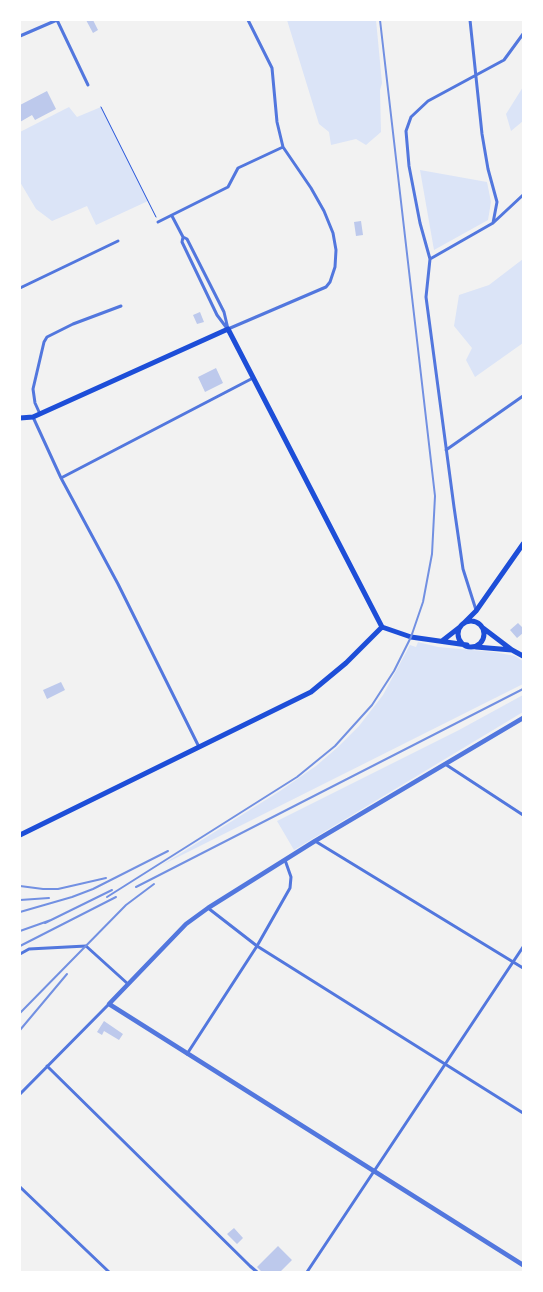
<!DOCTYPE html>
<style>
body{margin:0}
#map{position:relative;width:543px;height:1292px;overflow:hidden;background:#f2f2f2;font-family:Spectral,serif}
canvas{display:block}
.frame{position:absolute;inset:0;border:21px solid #fff;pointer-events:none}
</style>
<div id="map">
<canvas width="543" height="1292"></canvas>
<div class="frame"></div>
</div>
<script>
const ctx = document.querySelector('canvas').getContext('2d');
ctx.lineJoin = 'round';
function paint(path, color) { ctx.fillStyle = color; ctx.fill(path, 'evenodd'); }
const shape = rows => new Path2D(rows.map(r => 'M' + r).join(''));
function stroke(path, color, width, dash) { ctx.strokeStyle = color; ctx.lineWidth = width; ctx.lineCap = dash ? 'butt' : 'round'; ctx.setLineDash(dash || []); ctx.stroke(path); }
paint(shape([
 [287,20,376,20,382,83,380,90,381,132,366,145,356,139,331,145,329,132,319,124],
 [523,87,523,121,511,131,506,114],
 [69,107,77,117,101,107,148,201,96,225,87,206,52,221,36,209,20,182,20,132],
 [420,170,487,182,491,202,488,220,434,250],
 [523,259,523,343,475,377,466,360,472,348,454,326,459,295,489,285],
 [418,642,438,647,494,652,515,656,523,661,523,684,162,865,280,791,316,766,338,747,359,726,383,695,410,645,416,647],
 [523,695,523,712,294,850,277,821,459,730]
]), '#dbe4f7');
paint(shape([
 [86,20,93,20,98,30,93,33],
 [47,91,56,109,35,120,32,115,20,122,20,105],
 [361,221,363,235,356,236,354,222],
 [200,312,204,322,197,324,193,315],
 [216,368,223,383,205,392,198,377],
 [518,623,523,628,523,633,517,638,510,630],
 [61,682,65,690,47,699,43,690],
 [104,1021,123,1034,119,1040,104,1031,102,1035,97,1032],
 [234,1228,243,1238,237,1244,227,1234],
 [278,1246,292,1260,280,1272,262,1272,257,1267]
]), '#bdc9ec');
stroke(shape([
 [101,107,156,217]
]), '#1d4ed8', 1);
stroke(shape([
 [57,20,88,85],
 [470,20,482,134,488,169,497,202,493,223],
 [20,36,57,20],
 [172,216,183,237,187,239,224,312,228,329],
 [158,222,228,187,238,168,283,147],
 [183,237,182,242,217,315,226,327],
 [430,259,493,223,523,195],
 [20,288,118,241],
 [228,329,326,287,330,282,335,267,336,250,333,233,324,211,311,188,283,147,277,122,272,68,248,20],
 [40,414,35,403,33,389,44,342,47,337,73,324,121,306],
 [33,417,61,478,118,584,199,747],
 [446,450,523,396],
 [61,478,253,378],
 [476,610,463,569,454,507,426,297,430,259,420,223,409,166,406,131,411,117,428,101,504,60,523,34],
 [445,764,523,815],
 [315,841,523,968],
 [208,908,257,946,523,1113],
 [20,954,29,949,86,946,128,984],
 [187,1054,257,946,290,888,291,877,285,860],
 [47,1066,250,1266,257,1272],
 [20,1094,109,1004],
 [20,1187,109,1272],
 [307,1272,523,947]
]), '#5277de', 3);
stroke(shape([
 [523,718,315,841,208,908,186,924,109,1004,523,1265]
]), '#5277de', 4.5);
stroke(shape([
 [20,418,33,417,228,329,382,627],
 '458 634a13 13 0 1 1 26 0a13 13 0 1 1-26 0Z',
 [464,623,476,611,523,544],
 [382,627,411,637,467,645],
 [483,628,512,650,523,656],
 [442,641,460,627],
 [476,647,512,650],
 [20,835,311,692,346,663,382,627]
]), '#1d4ed8', 5);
stroke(shape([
 [20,886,43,889,58,889,106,878],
 [136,887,523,689],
 [107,897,297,777,335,746,372,705,394,671,411,637,423,602,432,554,435,496,380,20],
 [20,900,49,898],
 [20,912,72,897,93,889,168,851],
 [45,923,112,890],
 [20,931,51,920],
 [20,946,116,897],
 [20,1013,126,905,154,884],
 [20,1030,67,974]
]), '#7290e2', 2);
</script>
